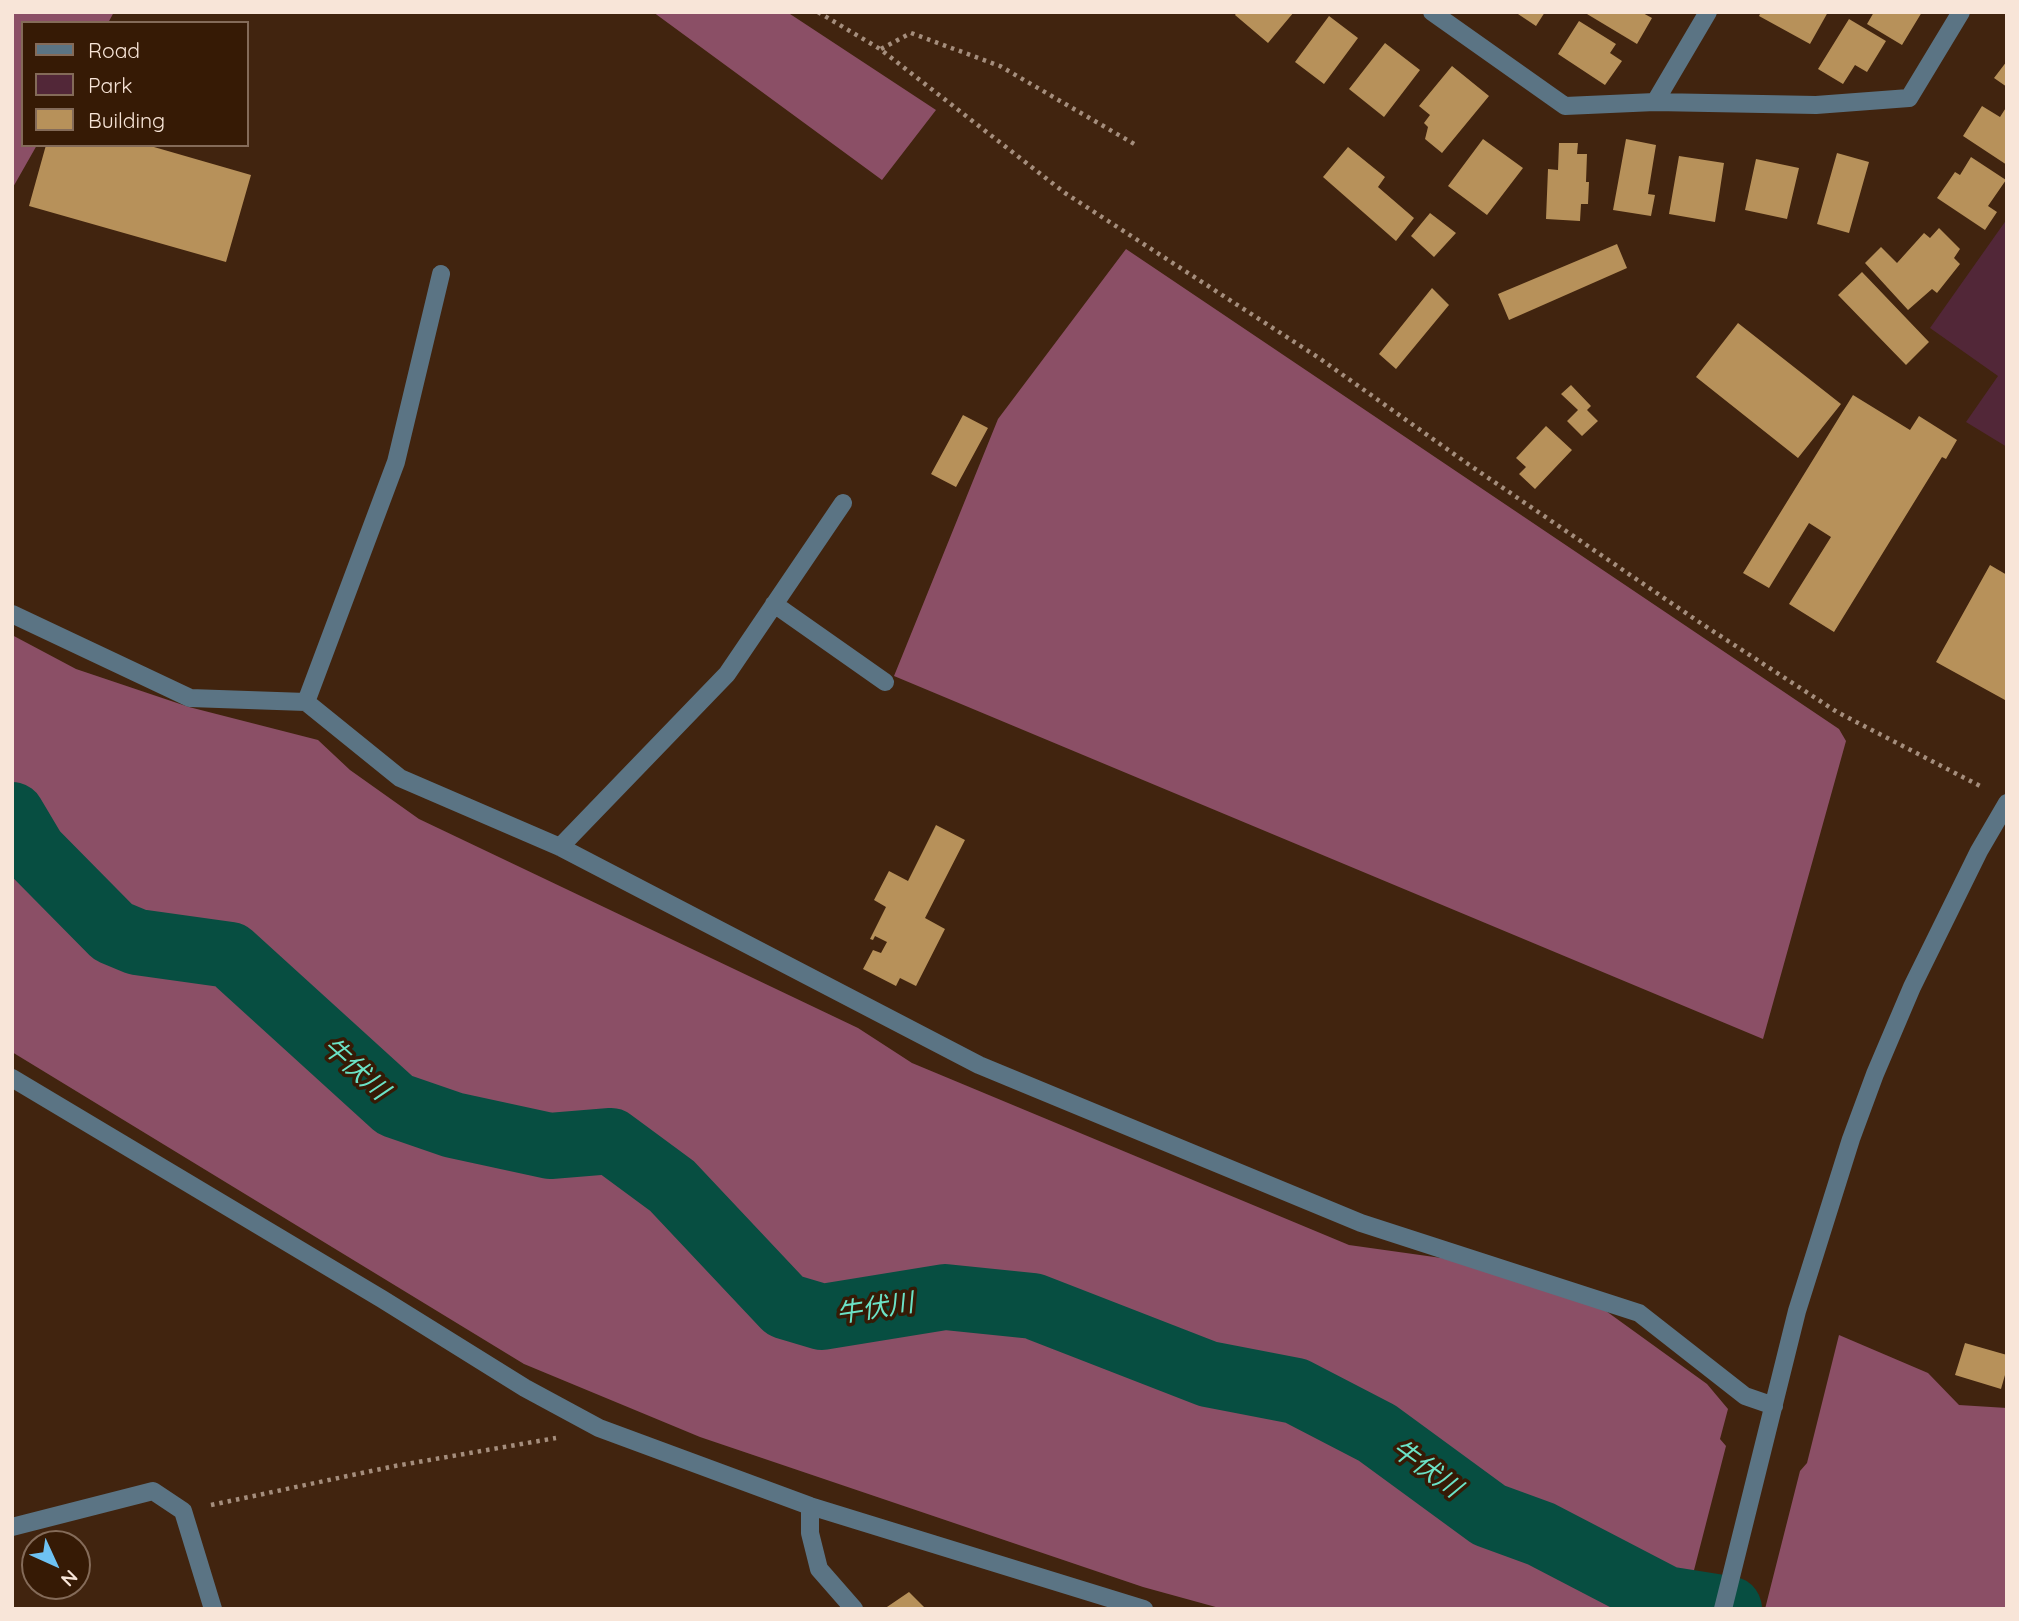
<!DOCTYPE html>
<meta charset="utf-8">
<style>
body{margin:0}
#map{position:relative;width:2019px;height:1621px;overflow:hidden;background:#41240f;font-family:Quicksand,sans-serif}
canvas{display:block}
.frame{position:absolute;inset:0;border:14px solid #f8e5d8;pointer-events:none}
.legend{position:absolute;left:21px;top:21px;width:228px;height:126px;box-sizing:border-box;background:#361a05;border:2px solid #846b59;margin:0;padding:9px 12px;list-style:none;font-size:21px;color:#f8e5d8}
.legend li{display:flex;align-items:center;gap:14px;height:35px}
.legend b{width:35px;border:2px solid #846b59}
.north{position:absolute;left:21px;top:1530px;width:70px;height:70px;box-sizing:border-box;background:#361a05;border:2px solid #846b59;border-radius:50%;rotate:135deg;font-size:19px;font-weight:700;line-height:28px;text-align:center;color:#f8e5d8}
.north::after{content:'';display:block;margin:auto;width:24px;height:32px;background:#6ec2f3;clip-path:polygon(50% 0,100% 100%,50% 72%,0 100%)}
</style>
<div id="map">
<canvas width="2019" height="1621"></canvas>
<div class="frame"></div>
<ul class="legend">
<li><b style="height:9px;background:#5b7484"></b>Road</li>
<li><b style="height:19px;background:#522738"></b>Park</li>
<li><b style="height:19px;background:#b7915a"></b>Building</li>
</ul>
<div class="north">N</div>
</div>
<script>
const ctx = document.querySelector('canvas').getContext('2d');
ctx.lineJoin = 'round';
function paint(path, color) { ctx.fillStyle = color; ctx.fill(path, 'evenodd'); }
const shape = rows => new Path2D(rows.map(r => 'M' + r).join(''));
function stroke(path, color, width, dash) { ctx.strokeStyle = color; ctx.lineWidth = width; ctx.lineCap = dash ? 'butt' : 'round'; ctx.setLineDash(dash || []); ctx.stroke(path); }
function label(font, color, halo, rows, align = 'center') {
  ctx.font = font + ' Quicksand,"Noto Sans JP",sans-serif'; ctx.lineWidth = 7; ctx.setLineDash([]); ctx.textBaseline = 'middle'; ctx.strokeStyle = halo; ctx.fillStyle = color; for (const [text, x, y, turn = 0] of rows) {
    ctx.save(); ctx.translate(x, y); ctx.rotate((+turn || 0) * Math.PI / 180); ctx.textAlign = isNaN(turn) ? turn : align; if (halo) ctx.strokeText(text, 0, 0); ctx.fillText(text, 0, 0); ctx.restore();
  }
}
paint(shape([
 [2007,219,2007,447,1966,422,1998,376,1930,328]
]), '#522738');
paint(shape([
 [12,12,114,12,108,23,23,23,23,145,37,145,12,189],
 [653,12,787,12,936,110,882,180],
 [1126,249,1839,729,1846,741,1763,1039,894,676,998,419],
 [12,635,76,669,189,707,318,740,350,770,419,819,858,1028,912,1063,1349,1245,1477,1263,1588,1298,1707,1384,1728,1409,1720,1439,1726,1446,1684,1609,1223,1609,1143,1587,700,1437,524,1364,12,1052],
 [1839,1335,1928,1373,1959,1405,2007,1408,2007,1609,1765,1609,1800,1471,1807,1463]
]), '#8b4f66');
stroke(shape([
 [12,815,34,852,113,932,137,942,230,955,395,1105,453,1125,550,1146,611,1141,672,1186,785,1306,822,1317,945,1297,1033,1306,1208,1374,1296,1391,1377,1433,1489,1515,1541,1534,1666,1599,1729,1609]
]), '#074e41', 66);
paint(shape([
 [1237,12,1294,12,1268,43,1235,15],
 [1515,12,1545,12,1536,26],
 [1588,12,1641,12,1652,18,1637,44,1587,14],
 [1761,12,1828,12,1810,44,1759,16],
 [1874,12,1922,12,1902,45,1867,24],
 [1329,16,1358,38,1324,84,1295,62],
 [1849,19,1886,41,1867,72,1855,65,1843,84,1818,69],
 [1579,21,1616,44,1610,53,1622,61,1605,85,1558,54],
 [1385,43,1420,70,1384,117,1349,89],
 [2007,61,2007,87,1994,78],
 [1452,66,1489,96,1442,153,1425,139,1428,127,1424,123,1430,115,1419,106],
 [1982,106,2000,117,2007,106,2007,165,1963,136],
 [1483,139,1523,168,1487,215,1448,186],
 [1626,139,1656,145,1648,194,1655,195,1651,216,1613,210],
 [1559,143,1578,143,1577,154,1587,154,1586,182,1589,182,1588,204,1581,204,1580,221,1546,219,1548,169,1558,170],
 [46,145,147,145,251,175,226,262,29,206],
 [1348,147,1385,177,1378,187,1414,218,1396,241,1323,177],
 [1837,153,1869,162,1849,233,1817,224],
 [1679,156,1724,163,1715,222,1669,214],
 [1971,157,2006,180,1988,206,1997,212,1985,230,1937,198,1955,172,1960,175],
 [1756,159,1799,168,1787,219,1745,210],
 [1430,213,1456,233,1434,257,1411,236],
 [1939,228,1960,249,1954,258,1960,264,1937,293,1932,289,1908,310,1865,263,1881,247,1897,263,1924,233,1930,238],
 [1617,244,1627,268,1509,320,1498,294],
 [1862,272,1929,342,1906,365,1838,295],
 [1432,288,1449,305,1396,369,1379,354],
 [1738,323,1841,404,1798,458,1696,377],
 [1571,385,1591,406,1587,410,1598,421,1582,436,1567,421,1578,410,1561,394],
 [1853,395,1910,430,1919,416,1957,440,1946,459,1942,457,1834,632,1789,604,1831,537,1809,523,1769,588,1743,573],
 [963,415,988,428,956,487,931,474],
 [1546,426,1572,450,1535,489,1519,474,1526,467,1516,458],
 [1990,565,2007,575,2007,697,2005,700,1936,662],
 [936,825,965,840,925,918,945,929,916,986,900,978,896,986,863,969,873,950,881,953,887,942,875,936,873,940,870,939,886,907,874,900,889,871,908,881],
 [1965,1343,2007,1355,2007,1368,2001,1389,1955,1375],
 [909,1592,926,1609,884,1609]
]), '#b7915a');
stroke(shape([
 [818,12,880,49,1065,193,1319,358,1468,464,1699,622,1837,712,1984,788],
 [881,49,911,33,1000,66,1136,145],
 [211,1505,395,1466,556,1438]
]), '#a58e7d', 4.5, [3.5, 5]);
stroke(shape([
 [1432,12,1565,106,1655,102,1816,105,1909,98,1961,12],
 [1655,102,1708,12],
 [774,604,885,682],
 [12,614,190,698,306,702,400,778,560,847,979,1065,1361,1223,1639,1313,1745,1396,1774,1406],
 [306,702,396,462,441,274],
 [560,847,727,674,843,503],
 [12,1078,382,1299,525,1388,599,1428,810,1506,1144,1609],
 [810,1506,810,1533,819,1569,854,1609],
 [12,1527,153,1491,183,1511,213,1609],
 [1723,1609,1797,1311,1851,1139,1875,1074,1912,987,1979,851,2007,803]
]), '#5b7484', 18);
label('italic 26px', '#6be2c6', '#361a05', [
 ["牛伏川",355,1069,42],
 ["牛伏川",875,1309,-9],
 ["牛伏川",1426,1469,36]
]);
</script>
